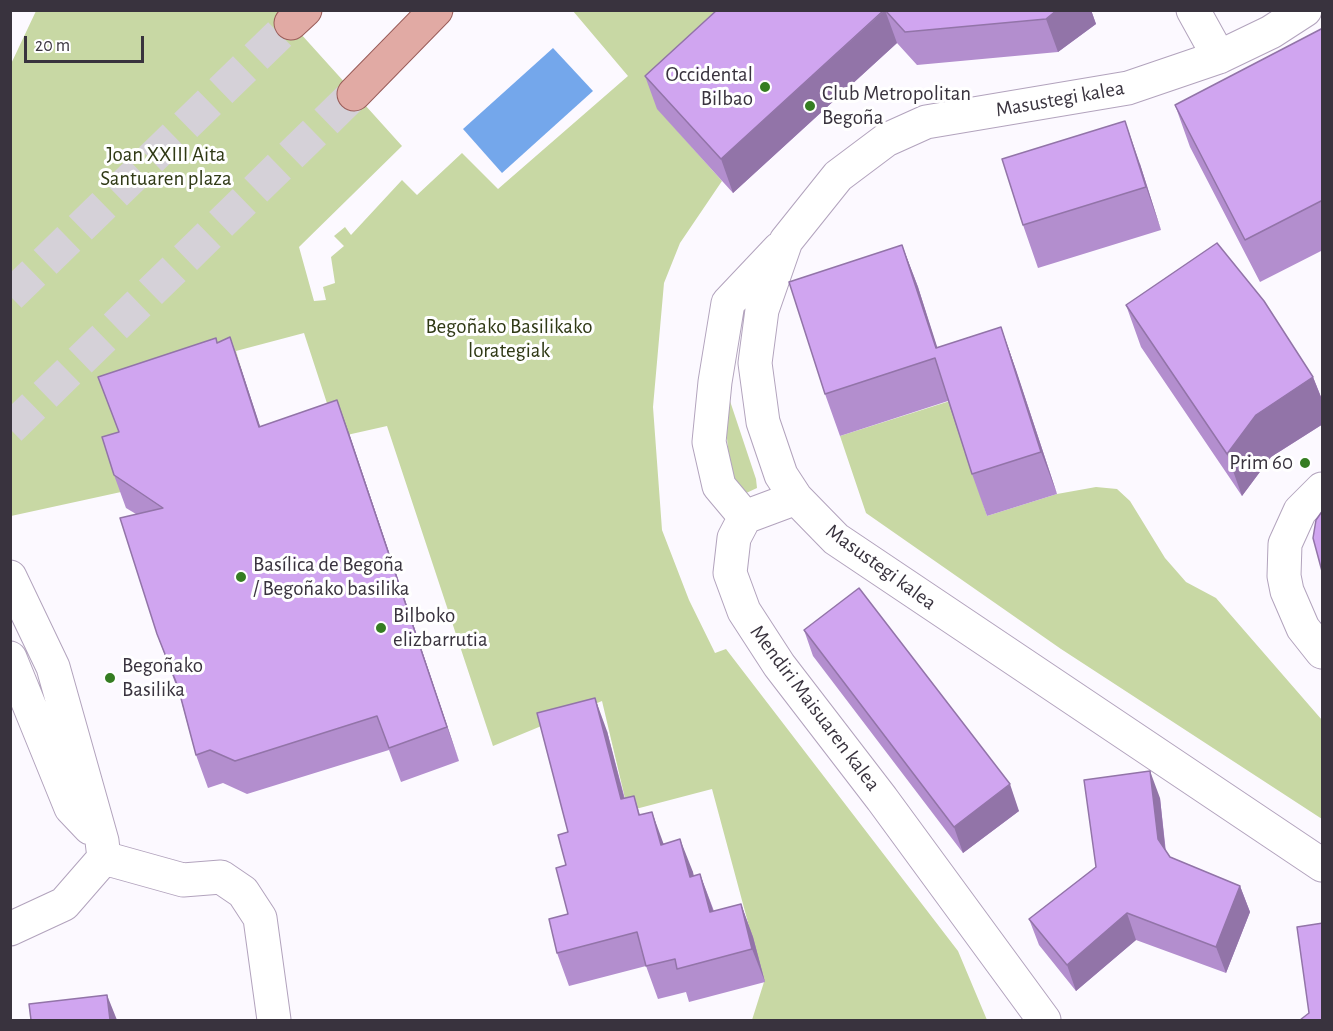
<!DOCTYPE html>
<meta charset="utf-8">
<style>
body{margin:0}
#map{position:relative;width:1333px;height:1031px;overflow:hidden;background:#fcf9ff;font-family:"Alegreya Sans",sans-serif}
canvas{display:block}
.frame{position:absolute;inset:0;border:12px solid #39333e;pointer-events:none}
.scale{position:absolute;left:24px;top:36px;width:120px;height:27px;box-sizing:border-box;border:3px solid #39333e;border-top:0;padding-left:8px;font-size:18px;line-height:21px;white-space:nowrap;color:#39333e;-webkit-text-stroke:4px #fff;paint-order:stroke}
</style>
<div id="map">
<canvas width="1333" height="1031"></canvas>
<div class="frame"></div>
<div class="scale">20 m</div>
</div>
<script>
const ctx = document.querySelector('canvas').getContext('2d');
ctx.lineJoin = 'round';
function paint(path, color) { ctx.fillStyle = color; ctx.fill(path, 'evenodd'); }
const shape = rows => new Path2D(rows.map(r => 'M' + r).join(''));
function stroke(path, color, width, dash) { ctx.strokeStyle = color; ctx.lineWidth = width; ctx.lineCap = dash ? 'butt' : 'round'; ctx.setLineDash(dash || []); ctx.stroke(path); }
function label(font, color, halo, rows, align = 'center') {
  ctx.font = font + ' "Alegreya Sans",sans-serif'; ctx.lineWidth = 6; ctx.setLineDash([]); ctx.textBaseline = 'middle'; ctx.strokeStyle = halo; ctx.fillStyle = color; for (const [text, x, y, turn = 0] of rows) {
    ctx.save(); ctx.translate(x, y); ctx.rotate((+turn || 0) * Math.PI / 180); ctx.textAlign = isNaN(turn) ? turn : align; if (halo) ctx.strokeText(text, 0, 0); ctx.fillText(text, 0, 0); ctx.restore();
  }
}
paint(shape([
 [36,11,279,11,291,23,402,146,299,247,314,301,326,300,323,287,335,283,331,257,344,246,334,236,345,227,351,235,402,180,417,195,462,153,498,189,628,76,573,11,716,11,738,36,658,109,722,181,680,243,664,283,653,407,662,530,689,600,715,653,726,649,958,951,987,1020,752,1020,764,982,712,789,628,811,602,701,493,746,387,426,338,437,304,333,236,351,242,371,134,464,121,492,11,516,10,66],
 [730,401,756,479,757,488,742,495,731,481,726,428],
 [950,401,987,516,1057,494,1096,487,1117,489,1130,501,1165,558,1186,582,1216,598,1322,720,1322,819,1061,649,866,513,840,436]
]), '#c8d8a4');
paint(shape([
 [553,48,593,91,502,173,463,129]
]), '#74a7eb');
stroke(shape([
 [10,296,291,23],
 [10,429,354,94]
]), '#d5d1d8', 33, [33, 16]);
const minor = shape([
 [1193,10,1219,57],
 [1305,10,1271,32,1219,57,1128,88,926,122,886,140,838,176,786,241,762,310,755,363,763,422,781,475,796,498,836,539,1322,865],
 [1322,489,1300,511,1285,544,1284,576,1287,591,1303,628,1322,652],
 [745,517,734,538,730,573,744,611,779,665,882,799,1044,1020],
 [745,517,719,486,709,442,715,382,728,303,779,249],
 [745,517,796,498],
 [10,577,53,667,102,841,104,858,64,904,10,929],
 [10,658,71,808,90,828],
 [104,858,183,880,221,877,243,892,260,918,274,1020]
]);
const primary = shape([
 [291,23,305,10],
 [354,94,436,10]
]);
stroke(minor, '#b2a3bd', 35);
stroke(primary, '#995c59', 35);
stroke(minor, '#fff', 33);
stroke(primary, '#e1aaa4', 33);
paint(shape([
 [717,10,1091,10,1096,24,1058,52,917,65,897,43,733,193,657,109,645,76],
 [1323,28,1323,250,1260,282,1190,147,1175,105],
 [1140,164,1161,230,1038,268,1023,225],
 [902,245,918,287,937,348,1001,327,1016,370,1057,494,987,516,972,474,948,401,840,436,825,394],
 [1126,305,1313,377,1323,402,1323,424,1271,457,1242,496,1141,347],
 [230,337,242,371,260,426,349,433,459,761,401,782,389,750,247,794,223,783,208,788,196,755,180,696,157,634,136,514,126,508,114,475,119,432,98,377,217,343],
 [804,630,1019,811,963,853,813,656],
 [607,731,625,799,634,796,640,815,664,844,693,872,693,876,700,874,714,911,741,904,753,937,765,982,689,1002,686,992,658,999,646,966,569,986,557,953,568,914,566,865,568,832],
 [1160,798,1166,852,1170,857,1240,886,1250,912,1226,973,1136,940,1076,991,1039,945,1029,919,1096,867]
]), '#b38ece');
paint(shape([
 [885,10,897,43,733,193,721,159],
 [1057,10,1091,10,1096,24,1058,52,1046,19],
 [1125,121,1140,164,1161,230,1146,187],
 [902,245,918,287,951,390,936,348],
 [1001,327,1016,370,1057,494,1041,452],
 [230,337,242,371,271,460,259,427],
 [1313,377,1323,402,1323,424,1271,457,1242,496,1227,454,1256,415],
 [337,400,349,433,459,761,447,727],
 [595,698,607,731,633,833,621,799],
 [1150,771,1160,798,1167,866,1158,839],
 [1010,784,1019,811,963,853,954,827],
 [652,812,664,845,661,845],
 [680,839,693,872,702,910,690,877],
 [700,874,712,907,722,945,710,912],
 [1240,886,1250,912,1226,973,1216,947],
 [741,904,753,937,765,982,752,949],
 [1127,913,1136,940,1076,991,1067,965],
 [107,995,117,1020,110,1020]
]), '#9274a8');
const building = shape([
 [717,10,884,10,721,159,645,76,717,10],
 [885,10,1057,10,1046,19,905,32,885,10],
 [1323,28,1323,200,1245,240,1175,105,1323,28],
 [1125,121,1146,187,1023,225,1002,159,1125,121],
 [1217,243,1264,301,1313,377,1256,415,1227,454,1126,305,1217,243],
 [902,245,936,348,1001,327,1041,452,972,474,935,358,825,394,789,282,902,245],
 [230,337,259,427,337,400,447,727,389,748,377,716,235,761,210,750,196,755,178,687,157,634,120,518,163,508,114,475,102,437,119,432,98,377,216,338,217,343,230,337],
 [1323,510,1323,575,1313,538,1316,520,1323,510],
 [859,588,1010,784,954,827,804,630,859,588],
 [595,698,621,799,634,796,639,815,652,812,661,845,680,839,690,877,700,874,710,912,741,904,752,949,677,969,675,959,646,966,637,932,557,953,549,919,568,914,556,868,566,865,558,835,568,832,537,713,595,698],
 [1150,771,1158,839,1170,857,1240,886,1216,947,1127,913,1067,965,1029,919,1096,867,1084,780,1150,771],
 [1323,923,1323,1020,1300,1020,1309,1013,1297,927,1323,923],
 [107,995,110,1020,31,1020,29,1004,107,995]
]);
paint(building, '#d0a5f0');
stroke(building, '#9274a8', 1.5);
for (const [x, y, r, color] of [
 [765,87,6,"#357d22"],
 [810,106,6,"#357d22"],
 [1305,463,6,"#357d22"],
 [241,577,6,"#357d22"],
 [381,628,6,"#357d22"],
 [110,678,6,"#357d22"]
]) { const dot = new Path2D(); dot.arc(x, y, r, 0, 2 * Math.PI); ctx.fillStyle = color; ctx.fill(dot); stroke(dot, '#fff', 2); }
label('21px', '#39333e', '#fff', [
 ["Occidental",753,75,"right"],
 ["Bilbao",753,99,"right"],
 ["Club Metropolitan",822,94],
 ["Begoña",822,118],
 ["Prim 60",1293,463,"right"],
 ["Basílica de Begoña",253,565],
 ["/ Begoñako basilika",253,589],
 ["Bilboko",393,616],
 ["elizbarrutia",393,640],
 ["Begoñako",122,666],
 ["Basilika",122,690]
], 'left');
label('21px', '#39333e', '#fff', [
 ["Masustegi kalea",1060,99,-10],
 ["Masustegi kalea",881,567,36],
 ["Mendiri Maisuaren kalea",815,708,53]
]);
label('21px', '#2f3915', '#fff', [
 ["Joan XXIII Aita",166,155],
 ["Santuaren plaza",166,179],
 ["Begoñako Basilikako",509,327],
 ["lorategiak",509,351]
]);
</script>
